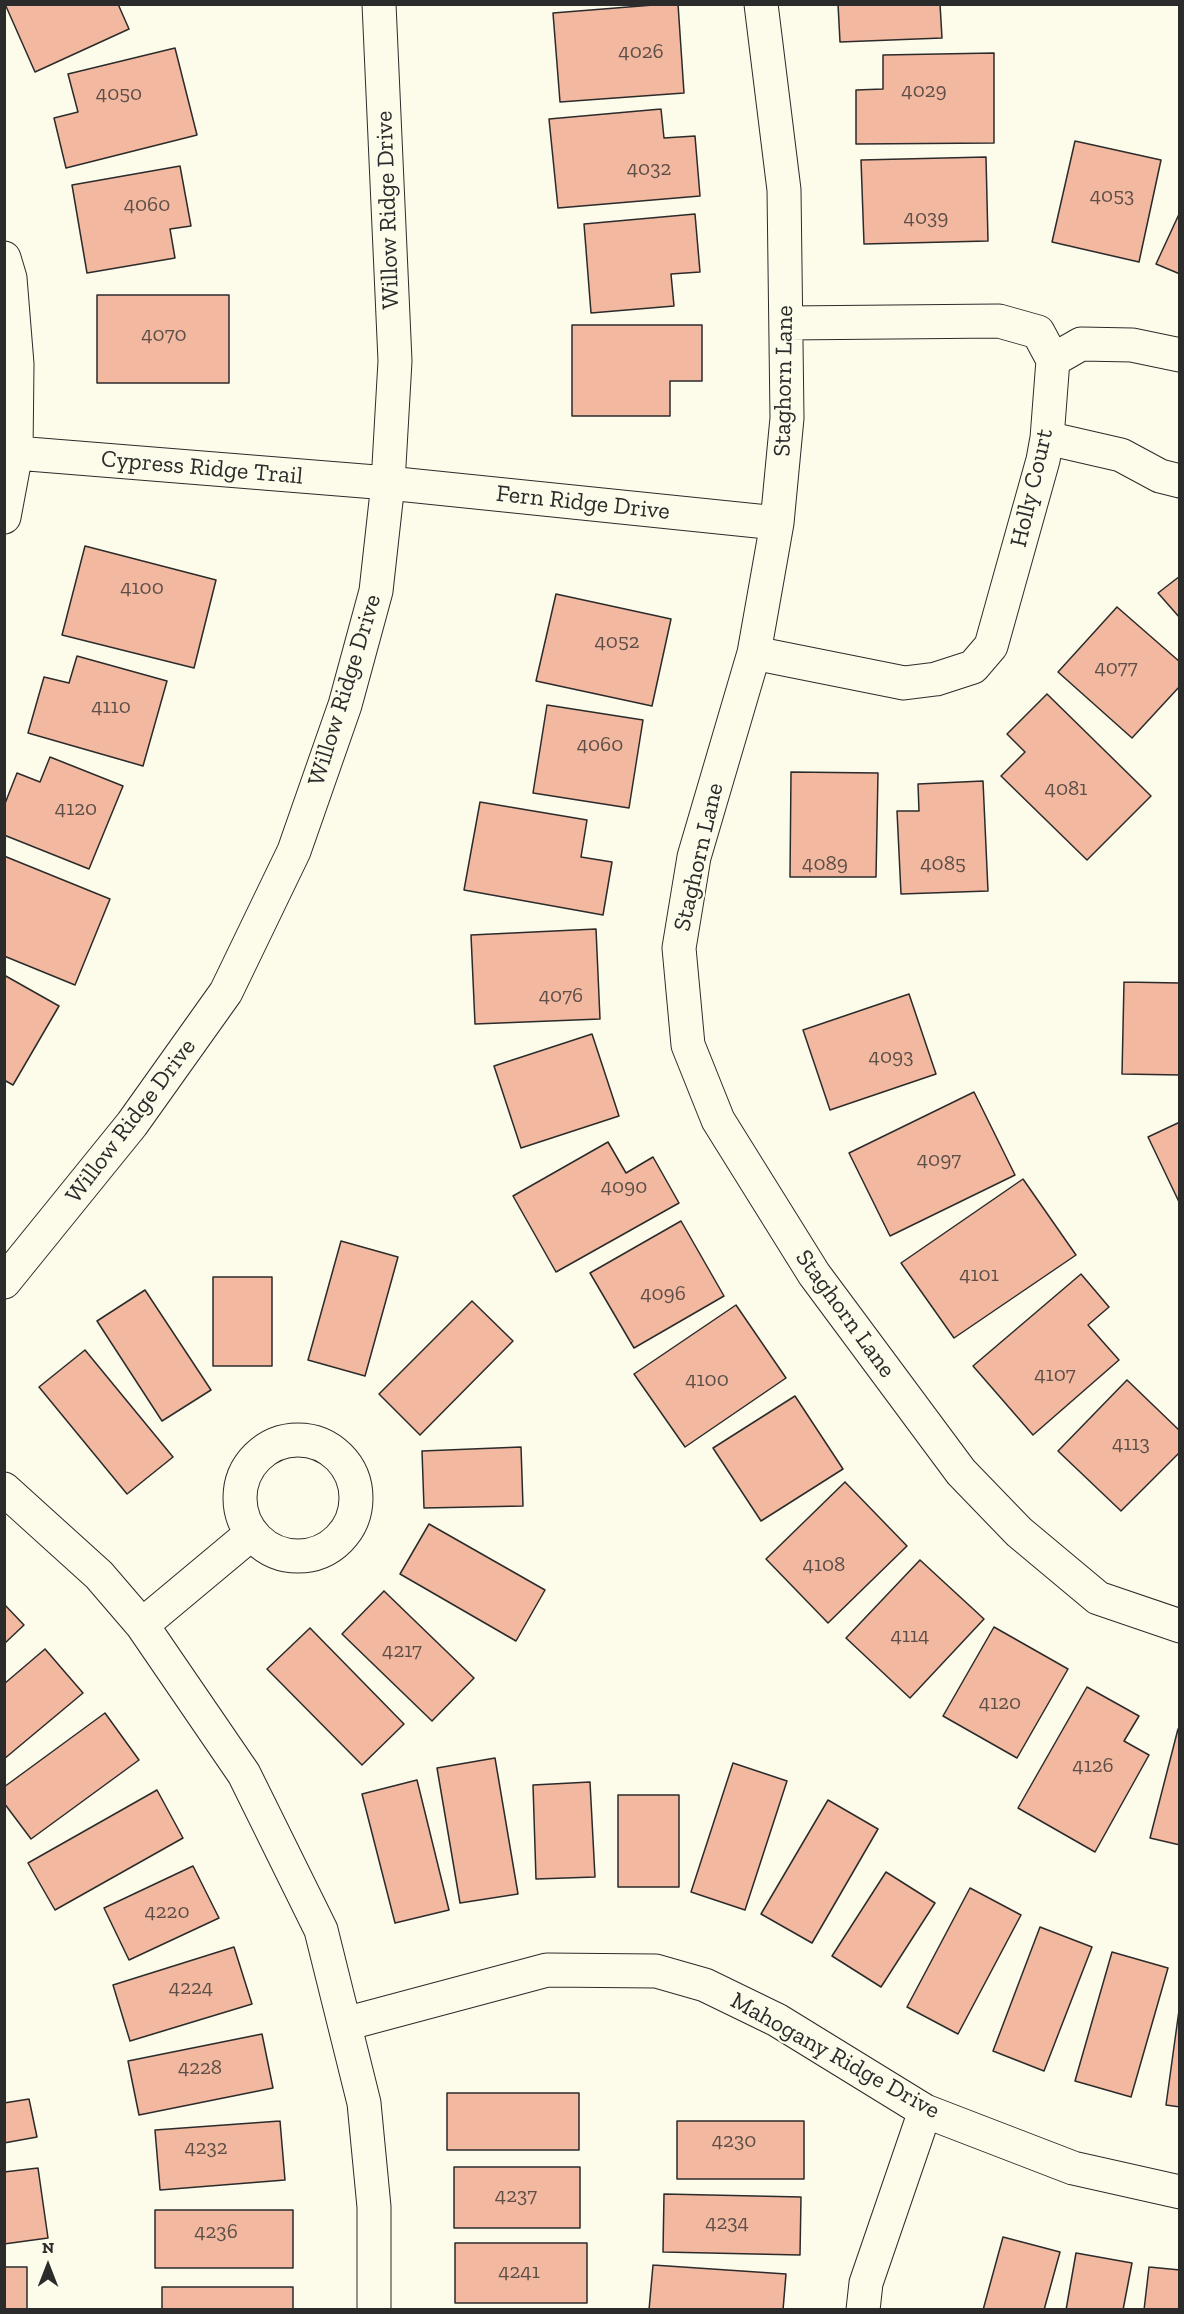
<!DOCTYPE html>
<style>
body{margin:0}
#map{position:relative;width:1184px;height:2314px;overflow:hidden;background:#fdfbea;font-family:"Zilla Slab",serif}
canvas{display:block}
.frame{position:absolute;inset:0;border:6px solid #2b2b2b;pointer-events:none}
.north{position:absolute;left:18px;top:2236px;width:60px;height:60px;-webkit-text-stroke:4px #fdfbea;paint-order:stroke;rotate:0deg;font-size:16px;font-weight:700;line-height:24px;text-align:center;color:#2b2b2b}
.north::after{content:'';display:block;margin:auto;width:21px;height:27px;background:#2b2b2b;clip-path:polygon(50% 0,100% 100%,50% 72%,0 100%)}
</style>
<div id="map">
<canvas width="1184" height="2314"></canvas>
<div class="frame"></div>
<div class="north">N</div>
</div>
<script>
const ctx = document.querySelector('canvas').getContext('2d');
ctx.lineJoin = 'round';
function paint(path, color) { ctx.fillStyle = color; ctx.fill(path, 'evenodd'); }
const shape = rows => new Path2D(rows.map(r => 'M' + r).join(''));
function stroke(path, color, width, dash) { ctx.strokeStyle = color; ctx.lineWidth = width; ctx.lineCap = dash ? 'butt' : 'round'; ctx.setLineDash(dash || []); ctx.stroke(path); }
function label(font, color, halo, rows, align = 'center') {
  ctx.font = font + ' "Zilla Slab",serif'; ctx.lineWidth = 4.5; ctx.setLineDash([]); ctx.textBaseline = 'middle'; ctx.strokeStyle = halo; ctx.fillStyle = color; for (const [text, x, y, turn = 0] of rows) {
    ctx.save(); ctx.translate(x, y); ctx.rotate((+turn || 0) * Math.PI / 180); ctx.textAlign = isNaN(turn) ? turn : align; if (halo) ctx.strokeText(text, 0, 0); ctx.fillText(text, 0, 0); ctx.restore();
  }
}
const building = shape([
 [5,4,118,4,129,29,35,72,5,4],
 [666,4,678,4,684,93,560,102,553,13,666,4],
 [838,4,940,4,942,38,840,42,838,4],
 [175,48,197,135,66,168,54,118,78,112,68,74,175,48],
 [994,53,994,143,856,144,856,90,883,89,883,55,994,53],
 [661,109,664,138,695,136,700,196,558,208,549,119,661,109],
 [1075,141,1161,160,1139,262,1052,242,1075,141],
 [986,157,988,241,864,244,861,160,986,157],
 [180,166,191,226,170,229,175,258,87,273,72,185,180,166],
 [1180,212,1180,274,1156,264,1180,212],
 [695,214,700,272,671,274,674,306,591,313,584,224,695,214],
 [97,295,229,295,229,383,97,383,97,295],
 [572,325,702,325,702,381,670,381,670,416,572,416,572,325],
 [85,546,216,580,194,668,62,635,85,546],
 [1180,576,1180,618,1158,593,1180,576],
 [556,594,671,619,652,706,536,681,556,594],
 [1117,607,1180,662,1180,686,1132,738,1058,672,1117,607],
 [77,656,167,681,143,766,28,733,44,677,69,683,77,656],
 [1047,694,1151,796,1087,860,1001,776,1025,752,1007,734,1047,694],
 [547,705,643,720,629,808,533,793,547,705],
 [50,757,123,786,89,869,4,835,4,806,17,773,40,782,50,757],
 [791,772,878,773,876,877,790,877,791,772],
 [983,781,988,891,901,894,897,811,919,811,918,784,983,781],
 [480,802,587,820,581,857,612,862,603,915,464,890,480,802],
 [4,856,110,899,75,985,4,956,4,856],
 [596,929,600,1019,475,1024,471,935,596,929],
 [4,975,59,1006,13,1085,4,1080,4,975],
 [1124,982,1180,983,1180,1075,1122,1074,1124,982],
 [909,994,936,1074,830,1110,803,1030,909,994],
 [592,1034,619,1116,521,1148,494,1066,592,1034],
 [974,1092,1015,1175,890,1236,849,1153,974,1092],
 [1180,1122,1180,1204,1148,1137,1180,1122],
 [608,1142,626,1173,653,1157,679,1203,556,1272,513,1196,608,1142],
 [1023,1179,1076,1255,954,1338,901,1263,1023,1179],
 [681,1221,724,1296,634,1348,590,1273,681,1221],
 [341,1241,398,1257,365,1376,308,1360,341,1241],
 [1081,1274,1109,1307,1088,1325,1119,1360,1033,1435,973,1366,1081,1274],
 [213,1277,272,1277,272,1366,213,1366,213,1277],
 [145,1290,211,1390,162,1421,97,1321,145,1290],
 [472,1301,513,1341,420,1435,379,1394,472,1301],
 [736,1305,786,1378,685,1447,634,1374,736,1305],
 [85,1350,173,1457,127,1494,39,1387,85,1350],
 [1127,1380,1180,1431,1180,1452,1121,1511,1058,1451,1127,1380],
 [795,1396,843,1469,761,1521,713,1448,795,1396],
 [521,1447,523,1506,424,1508,422,1451,521,1447],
 [845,1482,907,1546,828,1623,766,1559,845,1482],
 [429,1524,545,1590,516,1641,400,1574,429,1524],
 [920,1560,984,1619,910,1698,846,1638,920,1560],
 [384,1591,474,1678,432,1721,342,1634,384,1591],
 [4,1604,24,1625,4,1644,4,1604],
 [994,1627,1068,1669,1017,1758,943,1716,994,1627],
 [310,1628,404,1724,362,1765,267,1669,310,1628],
 [45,1649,83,1693,4,1759,4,1684,45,1649],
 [1087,1687,1139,1716,1124,1741,1149,1755,1095,1852,1018,1808,1087,1687],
 [105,1713,139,1760,31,1839,4,1803,4,1787,105,1713],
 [1178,1729,1180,1729,1180,1845,1150,1838,1178,1729],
 [495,1758,518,1894,460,1903,437,1768,495,1758],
 [733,1763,787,1781,745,1910,691,1892,733,1763],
 [417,1780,449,1910,395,1923,362,1794,417,1780],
 [590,1782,595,1877,536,1879,533,1785,590,1782],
 [157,1790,183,1838,55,1910,28,1863,157,1790],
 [618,1795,679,1795,679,1887,618,1887,618,1795],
 [828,1800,878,1829,812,1943,761,1914,828,1800],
 [193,1866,219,1918,129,1960,104,1908,193,1866],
 [886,1872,935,1903,881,1987,832,1956,886,1872],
 [970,1888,1021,1915,958,2034,907,2007,970,1888],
 [1040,1927,1092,1947,1044,2071,993,2051,1040,1927],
 [234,1947,252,2004,130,2041,113,1985,234,1947],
 [1112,1952,1168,1968,1131,2097,1075,2081,1112,1952],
 [1180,2003,1180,2107,1166,2105,1180,2003],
 [262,2034,273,2088,139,2115,128,2061,262,2034],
 [447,2093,579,2093,579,2150,447,2150,447,2093],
 [29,2099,37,2137,4,2143,4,2103,29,2099],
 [280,2121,285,2180,160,2190,155,2130,280,2121],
 [677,2121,804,2121,804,2179,677,2179,677,2121],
 [454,2167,580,2167,580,2228,454,2228,454,2167],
 [38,2168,48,2238,4,2244,4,2172,38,2168],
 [664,2194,801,2197,800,2255,663,2252,664,2194],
 [155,2210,293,2210,293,2268,155,2268,155,2210],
 [1003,2237,1060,2252,1044,2310,983,2310,1003,2237],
 [455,2243,587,2243,587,2303,455,2303,455,2243],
 [1076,2253,1132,2263,1123,2310,1066,2310,1076,2253],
 [653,2265,786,2274,783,2310,649,2310,653,2265],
 [4,2267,27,2267,27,2310,4,2310,4,2267],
 [1149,2267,1180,2270,1180,2310,1144,2310,1149,2267],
 [162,2287,293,2287,293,2310,162,2310,162,2287]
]);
paint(building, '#f2b8a0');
stroke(building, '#2b2b2b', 1.5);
const street = shape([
 [761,4,784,190,787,418,777,523,754,653,694,857,679,948,688,1045,718,1120,814,1274,961,1472,1019,1532,1098,1598,1180,1626],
 [4,258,10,278,17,364,16,453,4,517],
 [1053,360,1081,344,1132,345,1180,355],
 [1047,438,1121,455,1160,476,1180,481],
 [16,453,388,483,777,523],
 [754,653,904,683,936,679,973,667,991,646,1043,460,1047,438,1053,360,1038,332,999,321,786,323],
 [4,1282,132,1124,226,992,294,851,345,705,376,591,388,483,395,361,379,4],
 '240 1498a58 58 0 1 1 116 0a58 58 0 1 1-116 0Z',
 [4,1489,99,1575,142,1625,244,1774,321,1930,364,2103,374,2207,374,2310],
 [142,1625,251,1534],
 [345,2024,547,1970,656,1971,705,1985,777,2020,925,2111,1073,2168,1180,2192],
 [863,2310,866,2283,925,2111]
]);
stroke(street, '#2b2b2b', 35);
stroke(street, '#fdfbea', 33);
label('21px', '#5d4e48', null, [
 ["4026",641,52],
 ["4029",924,91],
 ["4050",119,94],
 ["4032",649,169],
 ["4053",1112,196],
 ["4060",147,205],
 ["4039",926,218],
 ["4070",164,335],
 ["4100",142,588],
 ["4052",617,642],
 ["4077",1116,668],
 ["4110",111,707],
 ["4060",600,745],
 ["4081",1066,789],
 ["4120",76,809],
 ["4089",825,864],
 ["4085",943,864],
 ["4076",561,996],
 ["4093",891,1057],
 ["4097",939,1160],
 ["4090",624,1187],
 ["4101",979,1275],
 ["4096",663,1294],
 ["4107",1055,1375],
 ["4100",707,1380],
 ["4113",1131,1444],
 ["4108",824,1565],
 ["4114",910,1636],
 ["4217",402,1651],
 ["4120",1000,1703],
 ["4126",1093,1766],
 ["4220",167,1912],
 ["4224",191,1988],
 ["4228",200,2068],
 ["4230",734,2141],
 ["4232",206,2148],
 ["4237",516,2196],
 ["4234",727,2223],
 ["4236",216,2232],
 ["4241",519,2272]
]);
label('24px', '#2b2b2b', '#fdfbea', [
 ["Willow Ridge Drive",388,210,-92],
 ["Staghorn Lane",784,381,-89],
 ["Cypress Ridge Trail",202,468,5],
 ["Holly Court",1032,488,-77],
 ["Fern Ridge Drive",583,503,6],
 ["Willow Ridge Drive",345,690,-73],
 ["Staghorn Lane",699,857,-77],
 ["Willow Ridge Drive",131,1121,-53],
 ["Staghorn Lane",845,1314,54],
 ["Mahogany Ridge Drive",835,2056,29]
]);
</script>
